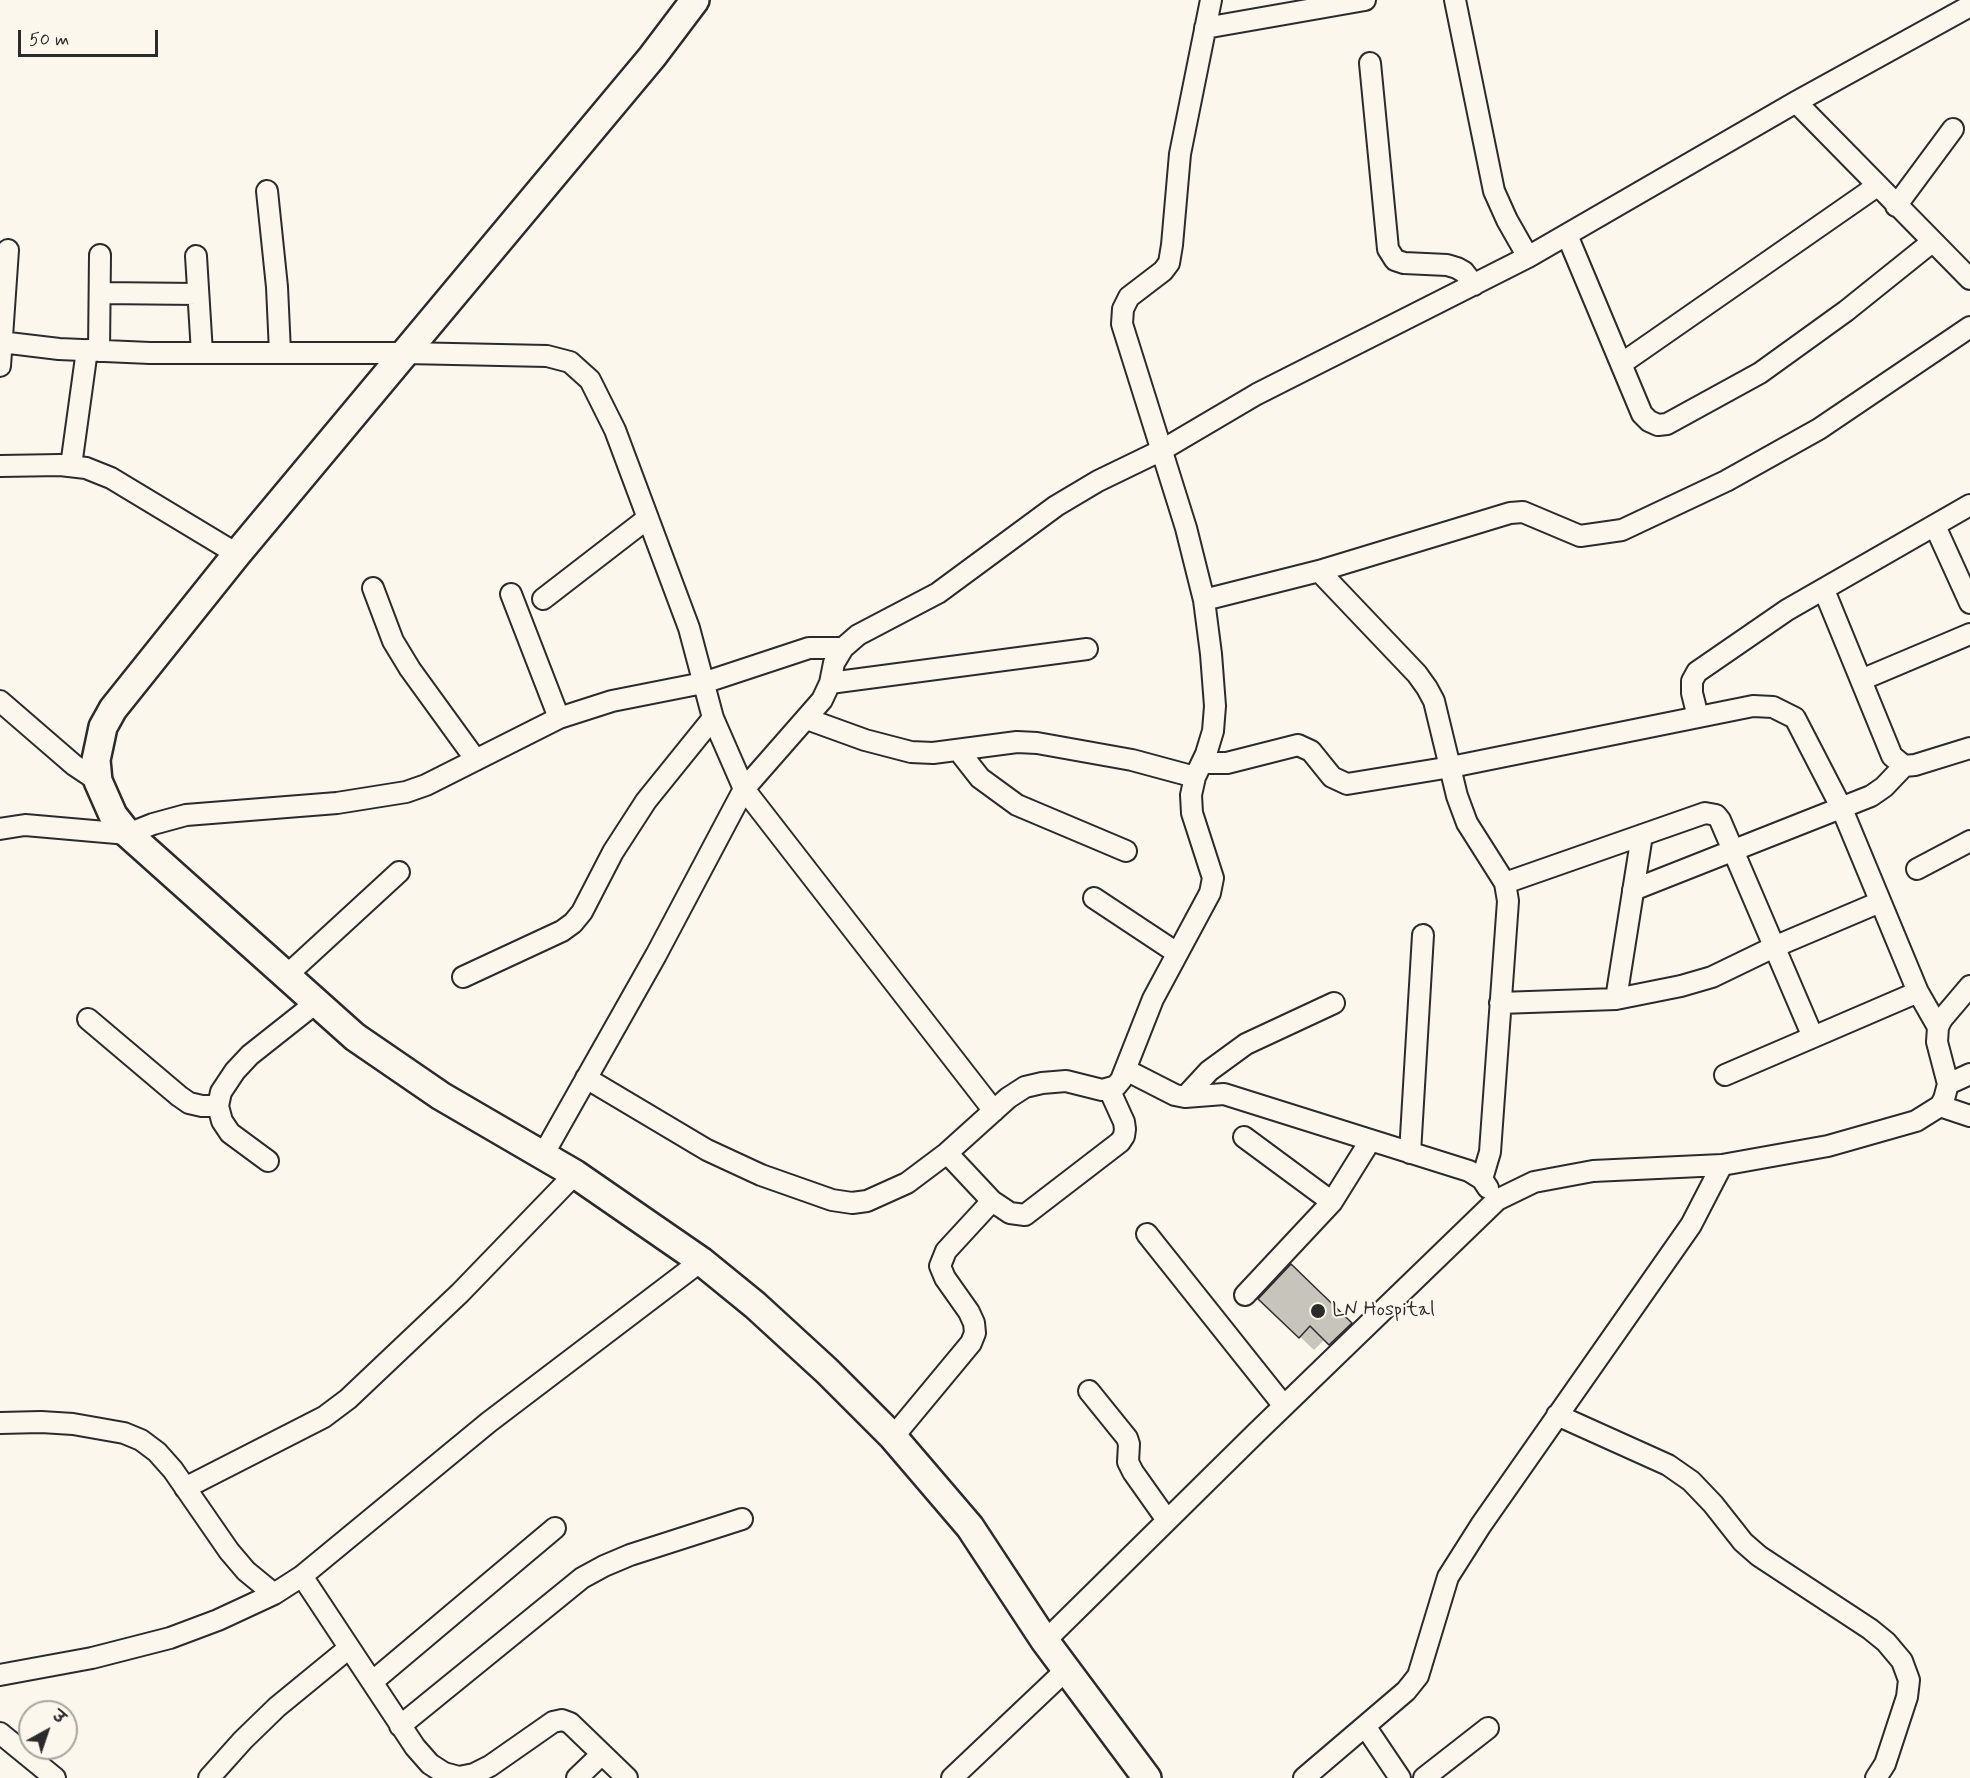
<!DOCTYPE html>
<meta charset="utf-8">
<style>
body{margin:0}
#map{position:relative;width:1970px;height:1778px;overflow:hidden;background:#fbf7ec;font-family:Mynerve,"Playpen Sans Deva",sans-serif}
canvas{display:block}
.north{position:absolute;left:18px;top:1700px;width:60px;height:60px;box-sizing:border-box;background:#fbf7ec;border:2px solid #a8a59f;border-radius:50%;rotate:40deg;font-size:16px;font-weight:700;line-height:24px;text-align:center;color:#2b2b2b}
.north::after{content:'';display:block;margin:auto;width:21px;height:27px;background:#2b2b2b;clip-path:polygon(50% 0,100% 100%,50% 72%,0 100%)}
.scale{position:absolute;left:18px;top:30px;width:140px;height:27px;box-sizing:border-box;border:3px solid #2b2b2b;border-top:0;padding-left:8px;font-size:18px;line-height:21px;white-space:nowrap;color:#2b2b2b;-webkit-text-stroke:4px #fbf7ec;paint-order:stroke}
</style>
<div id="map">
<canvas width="1970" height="1778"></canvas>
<div class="north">उ</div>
<div class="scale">50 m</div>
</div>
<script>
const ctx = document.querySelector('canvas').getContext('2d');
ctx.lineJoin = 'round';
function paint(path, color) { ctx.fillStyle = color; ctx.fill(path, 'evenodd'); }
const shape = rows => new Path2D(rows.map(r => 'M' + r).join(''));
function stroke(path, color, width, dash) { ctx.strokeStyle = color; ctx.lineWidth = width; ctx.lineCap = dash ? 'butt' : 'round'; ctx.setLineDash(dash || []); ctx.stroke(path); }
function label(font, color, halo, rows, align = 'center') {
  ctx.font = font + ' Mynerve,sans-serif'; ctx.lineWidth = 4.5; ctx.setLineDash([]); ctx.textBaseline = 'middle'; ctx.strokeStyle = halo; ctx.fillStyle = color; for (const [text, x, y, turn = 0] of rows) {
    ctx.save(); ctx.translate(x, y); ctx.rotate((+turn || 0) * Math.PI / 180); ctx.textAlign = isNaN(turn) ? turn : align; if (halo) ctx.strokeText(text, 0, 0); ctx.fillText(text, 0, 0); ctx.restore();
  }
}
paint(shape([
 [1291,1266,1365,1338,1344,1358,1325,1339,1314,1350,1260,1299]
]), '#0003');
const building = shape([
 [1291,1264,1352,1323,1329,1345,1310,1326,1299,1338,1258,1299,1291,1264]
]);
paint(building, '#c7c4bc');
stroke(building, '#2b2b2b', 1.5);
const street = shape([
 [1455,0,1494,191,1507,220,1528,257],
 [1205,28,1365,0],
 [1370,63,1388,249,1395,260,1404,263,1447,265,1457,268,1464,272,1474,285],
 [1796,102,1970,279],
 [267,191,277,287,280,352],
 [1896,206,1953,129],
 [1567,235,1642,414,1649,421,1658,425,1667,424,1760,373,1846,311,1932,242],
 [196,256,202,353],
 [100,293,198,294],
 [0,342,59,349,150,353,406,353,547,356,570,362,590,380,615,430,689,628,713,718,744,789,994,1111],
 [99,351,100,255],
 [1621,364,1877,186],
 [0,366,8,250],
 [0,466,60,465,86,468,111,478,237,554],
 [71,466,87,350],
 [1935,526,1970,603],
 [1319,571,1417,674,1427,688,1434,701,1457,796,1467,823,1505,883,1508,901,1490,1152,1482,1179],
 [373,588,393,641,410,669,476,760],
 [1824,590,1892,756,1904,766,1915,765,1970,748],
 [511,594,559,718],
 [543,599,648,518],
 [1204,600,1319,571,1510,513,1523,512,1580,536,1622,530,1726,481,1819,429,1970,327],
 [1861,680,1970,634],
 [830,683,1087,649],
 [0,701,74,765,98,781],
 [1698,717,1692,693,1692,681,1697,672,1787,610,1970,505],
 [807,719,865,740,911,752,933,753,1017,742,1037,743,1132,760,1195,777],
 [958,750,980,778,1017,805,1126,851],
 [1202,763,1227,763,1298,745,1311,751,1332,777,1347,784,1451,767,1753,706,1773,707,1795,718,1842,809,1918,992,1938,1027],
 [0,829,25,825,128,834,153,824,186,815,337,803,406,792,426,785,559,718,612,701,703,683,809,648,843,648],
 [1917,869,1970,841],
 [1505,883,1705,813,1716,815,1720,820,1813,1037],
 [1633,890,1871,796,1884,787,1904,766],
 [1094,898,1177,953],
 [287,975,399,872],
 [463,977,562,931,573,923,582,912,613,852,646,801,713,718],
 [1616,999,1642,835],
 [1500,1003,1616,999,1681,986,1712,977,1774,947,1880,902],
 [88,1019,179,1096,189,1103,202,1106,218,1106],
 [1126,1070,1175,1095,1185,1097,1224,1094,1469,1171,1482,1179,1488,1188],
 [1725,1075,1918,992],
 [586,1078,707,1150,761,1175,832,1200,852,1203,867,1201,907,1183,947,1153,1008,1098,1025,1087,1042,1083,1066,1081,1102,1090,1116,1086,1121,1080,1153,999,1210,893,1213,878,1192,813,1191,795,1195,777,1206,754,1213,731,1215,706,1211,654,1204,600,1186,528,1122,324,1123,309,1129,297,1163,271,1169,263,1172,245,1180,154,1211,0],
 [1948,1084,1970,1074],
 [1185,1097,1209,1071,1246,1044,1334,1003],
 [1940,1106,1970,1116],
 [1244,1137,1332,1202],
 [947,1153,992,1201,1010,1213,1025,1215,1120,1142,1124,1136,1125,1129,1124,1122,1109,1089],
 [1410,1153,1423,935],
 [543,1155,656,955,744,789,822,700,830,683,834,663,843,648,858,635,938,593,1056,506,1098,481,1162,450,1257,394,1528,257,1796,102,1970,6],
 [268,1161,230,1133,222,1121,218,1106,221,1092,235,1071,250,1055,317,1002],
 [1147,1234,1284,1406],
 [1245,1295,1332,1202,1370,1141],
 [1089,1391,1127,1438,1129,1444,1128,1462,1133,1472,1167,1520],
 [1557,1415,1668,1465,1691,1481,1713,1504,1743,1542,1759,1556,1870,1629,1886,1642,1902,1661,1909,1680,1907,1697,1885,1764,1876,1778],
 [0,1423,41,1422,73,1424,124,1433,141,1440,157,1452,173,1470,229,1551,246,1571,274,1594],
 [893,1437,971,1343,975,1333,974,1323,969,1312,945,1278,940,1266,946,1251,992,1201],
 [185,1488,324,1417,348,1399,460,1293,575,1174],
 [302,1576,415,1747,430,1764,444,1773,459,1777,474,1774,490,1766,553,1722,562,1720,570,1723,627,1778],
 [1045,1641,1256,1433,1497,1200,1534,1182,1593,1171,1722,1165,1828,1146,1916,1121,1940,1106,1944,1099,1948,1084,1937,1042,1938,1027,1942,1019,1970,986],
 [0,1675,92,1658,170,1638,218,1620,274,1594,302,1576,489,1422,701,1261],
 [372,1682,555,1528],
 [400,1726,582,1578,604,1566,630,1555,742,1519],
 [1365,1726,1400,1778],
 [0,1733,55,1778],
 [209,1778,243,1740,277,1707,349,1648],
 [577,1778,602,1754],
 [952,1778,1067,1669],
 [1304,1778,1406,1691,1418,1676,1448,1577,1481,1525,1691,1225,1722,1165],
 [1424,1778,1488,1728]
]);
const secondary = shape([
 [695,0,652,57,237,554,113,709,103,727,99,746,96,760,98,781,113,815,128,834,355,1037,441,1096,575,1174,701,1261,755,1305,827,1371,893,1437,970,1527,1045,1641,1147,1778]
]);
stroke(street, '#2b2b2b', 24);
stroke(secondary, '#2b2b2b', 32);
stroke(street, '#fbf7ec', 20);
stroke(secondary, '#fbf7ec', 27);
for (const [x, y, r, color] of [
 [1318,1311,8,"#2b2b2b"]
]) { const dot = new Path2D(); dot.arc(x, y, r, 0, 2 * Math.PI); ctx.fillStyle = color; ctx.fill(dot); stroke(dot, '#fbf7ec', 2); }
label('20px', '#2b2b2b', '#fbf7ec', [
 ["LN Hospital",1332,1311]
], 'left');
</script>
